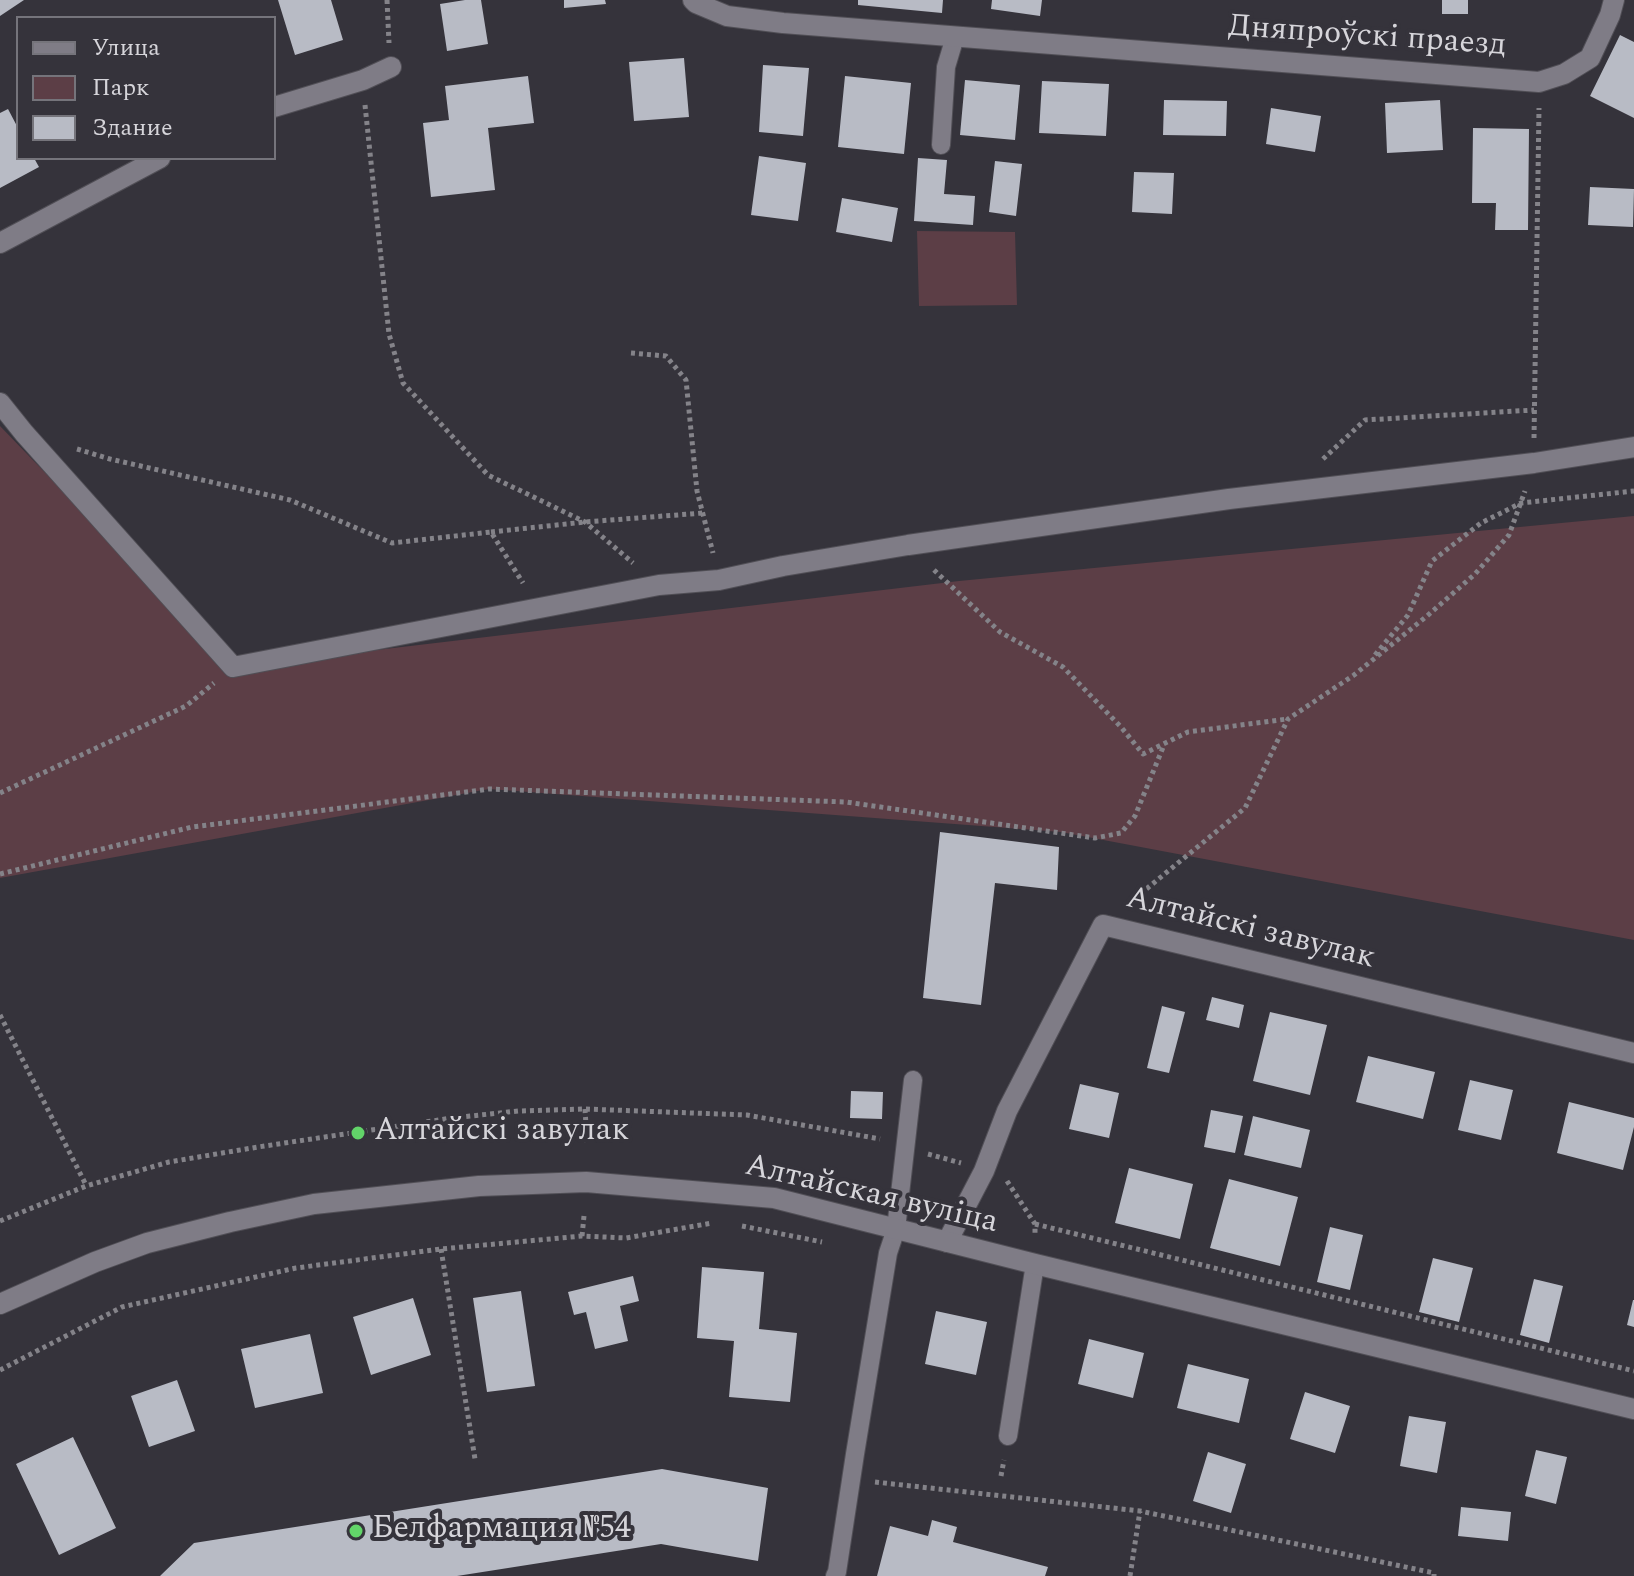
<!DOCTYPE html>
<meta charset="utf-8">
<style>
body{margin:0}
#map{position:relative;width:1634px;height:1576px;overflow:hidden;background:#35333b;font-family:Spectral,serif}
canvas{display:block}
.legend{position:absolute;left:16px;top:16px;width:260px;height:144px;box-sizing:border-box;background:#35333b;border:2px solid #75747b;margin:0;padding:10px 14px;list-style:none;font-size:24px;color:#d6d5da}
.legend li{display:flex;align-items:center;gap:16px;height:40px}
.legend b{width:40px;border:2px solid #75747b}
</style>
<div id="map">
<canvas width="1634" height="1576"></canvas>
<ul class="legend">
<li><b style="height:10px;background:#7f7c86"></b>Улица</li>
<li><b style="height:22px;background:#5c3e46"></b>Парк</li>
<li><b style="height:22px;background:#b8bbc5"></b>Здание</li>
</ul>
</div>
<script>
const ctx = document.querySelector('canvas').getContext('2d');
ctx.lineJoin = 'round';
function paint(path, color) { ctx.fillStyle = color; ctx.fill(path, 'evenodd'); }
const shape = rows => new Path2D(rows.map(r => 'M' + r).join(''));
function stroke(path, color, width, dash) { ctx.strokeStyle = color; ctx.lineWidth = width; ctx.lineCap = dash ? 'butt' : 'round'; ctx.setLineDash(dash || []); ctx.stroke(path); }
function label(font, color, halo, rows, align = 'center') {
  ctx.font = font + ' Spectral,serif'; ctx.lineWidth = 8; ctx.setLineDash([]); ctx.textBaseline = 'middle'; ctx.strokeStyle = halo; ctx.fillStyle = color; for (const [text, x, y, turn = 0] of rows) {
    ctx.save(); ctx.translate(x, y); ctx.rotate((+turn || 0) * Math.PI / 180); ctx.textAlign = isNaN(turn) ? turn : align; if (halo) ctx.strokeText(text, 0, 0); ctx.fillText(text, 0, 0); ctx.restore();
  }
}
paint(shape([
 [917,231,1015,232,1017,305,919,306],
 [0,426,233,667,959,581,1634,516,1634,940,1061,832,489,789,0,878]
]), '#5c3e46');
paint(shape([
 [0,0,24,0,0,16],
 [278,0,331,0,343,40,295,55],
 [465,0,481,0,488,44,447,51,440,4],
 [564,0,605,0,606,4,564,8],
 [858,0,943,0,942,13,858,5],
 [992,0,1042,0,1040,16,991,9],
 [1442,0,1468,0,1468,14,1442,14],
 [1620,35,1634,42,1634,118,1590,96],
 [684,58,689,117,634,121,629,62],
 [763,65,809,68,803,136,759,132],
 [528,76,534,123,488,128,495,190,431,197,423,123,449,120,445,86],
 [845,76,911,83,904,154,838,147],
 [965,80,1020,85,1015,140,960,135],
 [1042,81,1109,84,1106,136,1039,133],
 [1164,100,1227,101,1226,136,1163,135],
 [1440,100,1443,150,1387,153,1385,103],
 [1271,108,1321,116,1315,152,1266,144],
 [8,109,18,128,18,158,34,158,39,167,0,188,0,113],
 [1473,128,1529,129,1528,230,1495,230,1496,203,1472,203],
 [759,156,806,163,798,221,751,215],
 [918,158,947,160,944,194,975,196,973,225,914,221],
 [995,161,1022,164,1016,216,989,212],
 [1134,172,1174,173,1172,214,1132,212],
 [1590,187,1634,189,1633,227,1588,225],
 [842,198,898,208,892,242,836,232],
 [940,832,1059,847,1057,890,995,883,981,1005,923,998],
 [1212,997,1244,1005,1239,1028,1206,1020],
 [1162,1006,1185,1012,1169,1073,1147,1068],
 [1270,1012,1327,1025,1310,1095,1253,1081],
 [1368,1056,1435,1072,1423,1119,1356,1102],
 [1470,1080,1513,1090,1501,1140,1458,1130],
 [1080,1084,1119,1093,1109,1138,1069,1129],
 [851,1091,883,1092,882,1119,850,1118],
 [1569,1102,1634,1118,1634,1127,1623,1170,1557,1153],
 [1211,1110,1243,1116,1235,1153,1204,1147],
 [1253,1116,1310,1130,1301,1168,1244,1155],
 [1129,1168,1193,1184,1180,1239,1115,1223],
 [1229,1179,1298,1197,1280,1266,1210,1248],
 [1330,1227,1363,1235,1350,1290,1317,1282],
 [1433,1258,1473,1268,1459,1322,1419,1312],
 [702,1267,764,1272,759,1329,797,1333,790,1402,729,1397,734,1341,697,1338],
 [633,1276,639,1301,620,1306,628,1341,595,1349,586,1312,574,1315,568,1292],
 [1534,1279,1563,1286,1549,1343,1520,1335],
 [521,1291,535,1386,487,1392,473,1298],
 [413,1298,431,1355,371,1375,353,1317],
 [1633,1300,1634,1300,1634,1327,1627,1325],
 [936,1311,987,1322,976,1375,925,1364],
 [310,1334,323,1393,255,1408,241,1349],
 [1089,1339,1144,1353,1133,1398,1078,1384],
 [1188,1364,1249,1379,1239,1423,1177,1408],
 [177,1380,195,1431,149,1447,131,1396],
 [1305,1392,1350,1406,1335,1453,1290,1439],
 [1409,1416,1446,1422,1437,1473,1400,1466],
 [73,1437,116,1528,59,1555,16,1464],
 [1536,1450,1567,1457,1556,1504,1525,1496],
 [1208,1452,1246,1464,1231,1513,1193,1501],
 [662,1469,768,1488,758,1561,661,1544,457,1576,160,1576,194,1543],
 [1461,1507,1511,1512,1508,1541,1458,1536],
 [932,1520,957,1527,953,1542,1048,1567,1045,1576,877,1576,890,1526,928,1536]
]), '#b8bbc5');
const service = shape([
 [941,145,946,67,955,37],
 [1008,1436,1035,1264],
 [835,1576,837,1572,855,1454,888,1253,896,1229,913,1080]
]);
const minor = shape([
 [693,0,696,3,727,16,783,23,1539,82,1564,74,1590,58,1610,15,1614,0],
 [274,107,363,80,391,67],
 [0,243,160,158],
 [0,403,24,433,233,667,659,585,719,580,783,566,908,545,1229,499,1534,463,1634,447],
 [947,1242,984,1171,1007,1111,1103,925,1634,1053]
]);
const secondary = shape([
 [0,1304,95,1262,147,1243,230,1222,314,1204,479,1186,586,1182,774,1198,1035,1264,1634,1409]
]);
stroke(service, '#514f56', 20);
stroke(minor, '#514f56', 22);
stroke(secondary, '#514f56', 22);
stroke(shape([
 [387,0,389,43],
 [365,105,389,334,403,383,488,475,585,522,633,563],
 [631,353,666,356,686,380,697,491,713,553],
 [1534,438,1539,108],
 [77,449,110,459,290,500,392,543,491,532,523,583],
 [1323,459,1365,420,1534,410],
 [491,532,585,522,703,513],
 [934,570,1000,632,1063,667,1121,727,1143,754,1188,732,1287,719],
 [1375,655,1408,615,1432,561,1481,523,1521,503,1634,491],
 [0,793,186,706,214,683],
 [0,874,192,827,489,789,846,802,1095,838,1121,833,1135,816,1164,745],
 [1128,904,1245,808,1288,719,1354,675,1427,616,1475,574,1509,535,1525,491],
 [0,1015,86,1185],
 [585,1109,587,1142],
 [928,1154,961,1163],
 [1007,1181,1035,1224,1035,1235],
 [0,1221,86,1186,169,1162,258,1147,452,1118,518,1111,585,1109,747,1115,880,1139],
 [1035,1224,1634,1371],
 [742,1226,822,1242],
 [582,1236,584,1216],
 [441,1249,475,1459],
 [0,1370,122,1307,296,1268,441,1249,582,1236,626,1238,712,1223],
 [1001,1476,1004,1460],
 [875,1482,1140,1511,1434,1573,1434,1576],
 [1130,1576,1140,1511]
]), '#848389', 5, [4, 4]);
stroke(service, '#7f7c86', 18);
stroke(minor, '#7f7c86', 20);
stroke(secondary, '#7f7c86', 20);
for (const [x, y, r, color] of [
 [358,1133,8,"#62d469"],
 [356,1531,8,"#62d469"]
]) { const dot = new Path2D(); dot.arc(x, y, r, 0, 2 * Math.PI); ctx.fillStyle = color; ctx.fill(dot); stroke(dot, '#35333b', 3); }
label('32px', '#d6d5da', '#35333b', [
 ["Дняпроўскі праезд",1367,38,4],
 ["Алтайскі завулак",1250,930,14],
 ["Алтайская вуліца",871,1196,13]
]);
label('32px', '#d6d5da', '#35333b', [
 ["Алтайскі завулак",374,1133],
 ["Белфармация №54",372,1531]
], 'left');
</script>
